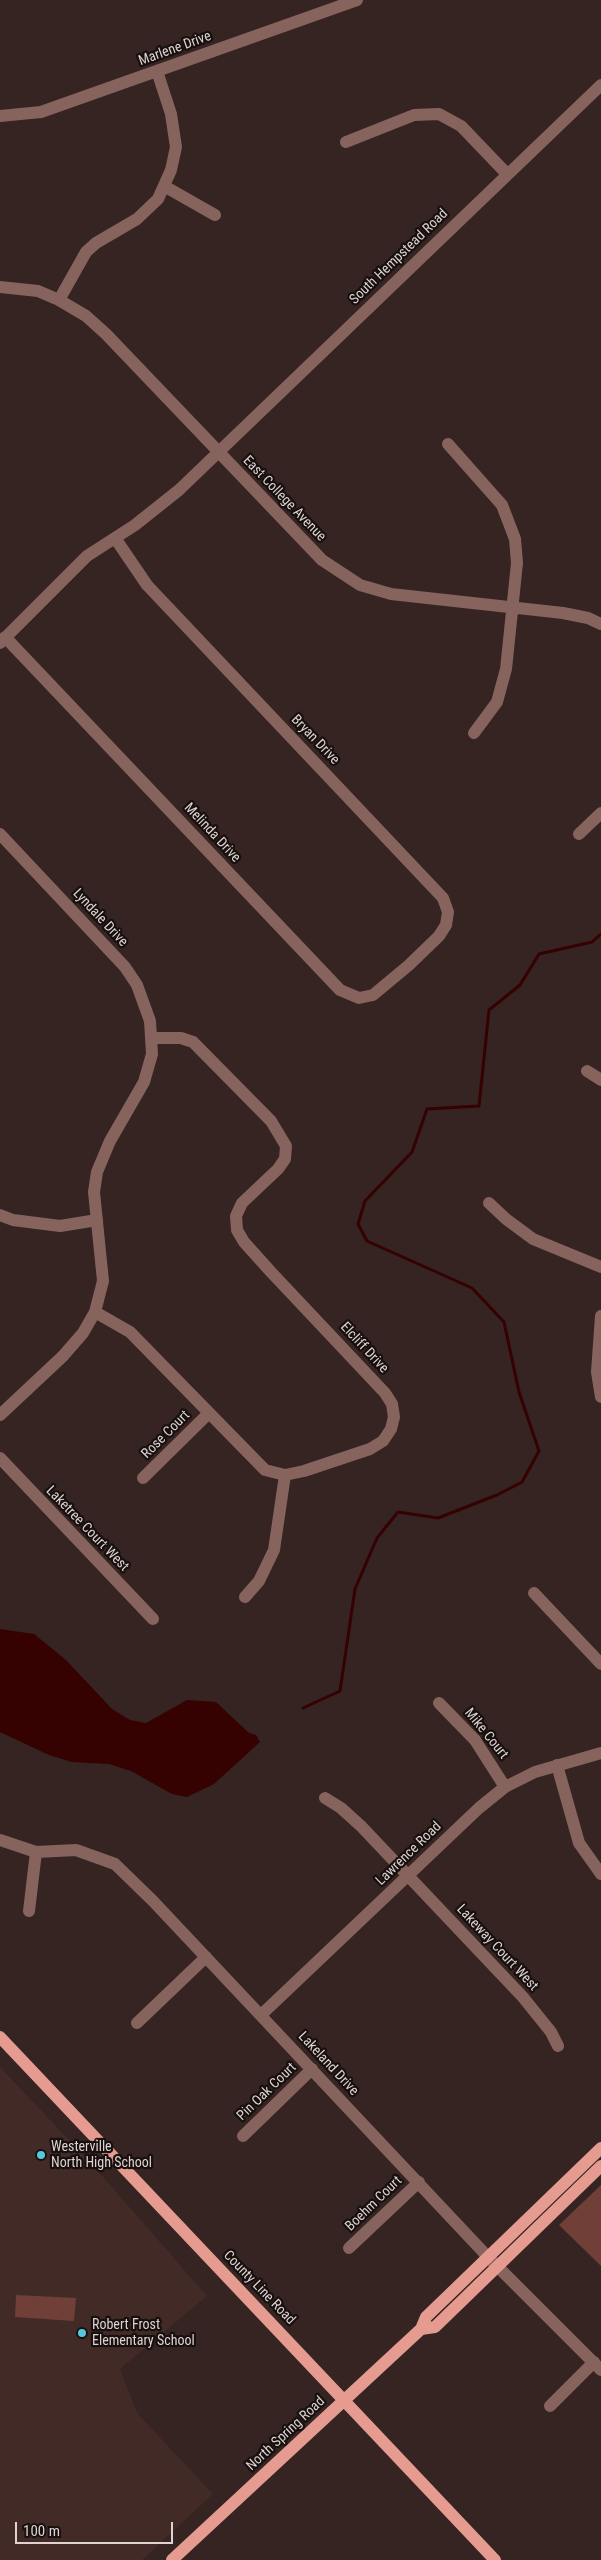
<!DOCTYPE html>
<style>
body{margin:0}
#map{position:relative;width:601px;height:2560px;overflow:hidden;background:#352422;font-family:"Roboto Condensed",sans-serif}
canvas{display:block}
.scale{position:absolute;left:15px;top:2522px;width:158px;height:22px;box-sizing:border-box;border:2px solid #ded3d1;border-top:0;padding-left:6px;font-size:15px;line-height:18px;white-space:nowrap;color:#ded3d1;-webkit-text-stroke:4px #17100f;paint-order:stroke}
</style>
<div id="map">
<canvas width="601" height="2560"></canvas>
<div class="scale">100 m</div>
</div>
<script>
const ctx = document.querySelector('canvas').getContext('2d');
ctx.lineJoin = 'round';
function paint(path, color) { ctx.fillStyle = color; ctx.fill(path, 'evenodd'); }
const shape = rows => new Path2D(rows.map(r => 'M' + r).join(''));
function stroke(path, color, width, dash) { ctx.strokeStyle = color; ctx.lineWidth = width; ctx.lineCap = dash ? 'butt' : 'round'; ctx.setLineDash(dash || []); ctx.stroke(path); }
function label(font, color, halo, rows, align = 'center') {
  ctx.font = font + ' "Roboto Condensed",sans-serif'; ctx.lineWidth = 4.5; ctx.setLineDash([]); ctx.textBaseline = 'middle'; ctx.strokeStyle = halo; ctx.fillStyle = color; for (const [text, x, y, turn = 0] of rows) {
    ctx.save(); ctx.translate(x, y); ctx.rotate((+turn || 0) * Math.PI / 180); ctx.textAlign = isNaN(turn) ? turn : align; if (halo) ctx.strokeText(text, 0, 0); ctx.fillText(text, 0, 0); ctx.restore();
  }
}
paint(shape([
 [0,2067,90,2162,207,2296,120,2369,137,2413,213,2494,142,2560,0,2560]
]), '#422a27');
paint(shape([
 [601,2185,601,2266,559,2225],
 [16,2295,76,2298,74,2321,15,2317]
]), '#6f3f38');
paint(shape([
 [0,1629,34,1634,66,1660,112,1709,130,1720,146,1723,187,1700,216,1702,249,1733,256,1735,260,1742,214,1784,187,1797,172,1794,131,1771,109,1764,72,1762,49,1755,0,1732]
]), '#360101');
stroke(shape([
 [303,1708,340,1691,355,1589,377,1538,398,1512,438,1518,497,1495,522,1482,539,1451,519,1392,504,1322,472,1288,367,1241,358,1224,365,1201,412,1152,427,1109,479,1106,489,1010,520,985,539,954,592,942,601,934]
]), '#360101', 3);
stroke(shape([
 [0,116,41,112,357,0],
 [346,142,414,115,439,114,461,126,507,174],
 [164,186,215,215],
 [0,287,38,291,59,300,86,316,106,334,322,560,360,585,391,594,563,613,588,618,601,624],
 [59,300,86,252,96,243,137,219,158,199,171,170,176,147,171,114,157,71],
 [448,444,502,505,515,539,517,563,506,669,497,702,474,733],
 [5,637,340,990,359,998,373,995,409,965,439,936,446,925,448,912,443,898,147,585,115,538],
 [0,643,87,556,135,525,179,490,601,85],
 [0,834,125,967,137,985,150,1021,152,1054,144,1082,110,1141,97,1172,94,1192,103,1281,95,1312,83,1333,63,1356,0,1415],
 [579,834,601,813],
 [587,1071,601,1080],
 [489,1203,506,1219,533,1239,601,1267],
 [0,1215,13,1220,60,1226,97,1220],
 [95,1312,130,1332,265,1470,285,1475,304,1471,370,1449,383,1441,391,1429,394,1417,392,1404,385,1393,271,1272,244,1242,237,1230,236,1216,242,1203,278,1169,285,1159,286,1146,271,1121,193,1042,181,1038,151,1038],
 [601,1316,597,1372,601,1397],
 [0,1458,153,1619],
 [143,1478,209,1413],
 [534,1593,601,1664],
 [245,1597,259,1581,274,1550,285,1475],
 [439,1703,475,1740,505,1787],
 [557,1765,579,1843,601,1874],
 [325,1798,341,1808,362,1827,522,1996,551,2032,558,2046],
 [0,1840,36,1852,76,1850,115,1864,153,1901,487,2256,601,2370],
 [29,1911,36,1852],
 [261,2015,479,1808,505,1787,535,1772,601,1753],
 [137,2023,206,1957],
 [243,2136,312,2069],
 [349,2248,419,2182],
 [550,2406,594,2362]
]), '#87635d', 12);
stroke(shape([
 [0,2037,495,2560],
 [421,2329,435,2327,601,2166],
 [172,2560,421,2329,426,2317,601,2148]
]), '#e59b90', 12);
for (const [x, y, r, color] of [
 [41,2155,5,"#53cadc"],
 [82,2333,5,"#53cadc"]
]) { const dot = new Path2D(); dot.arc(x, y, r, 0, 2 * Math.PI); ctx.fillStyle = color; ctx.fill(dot); stroke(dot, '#17100f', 2); }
label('14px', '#ded3d1', '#17100f', [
 ["Marlene Drive",175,49,-20],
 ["South Hempstead Road",399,257,-44],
 ["East College Avenue",284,499,46],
 ["Bryan Drive",315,740,46],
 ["Melinda Drive",212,833,47],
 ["Lyndale Drive",100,918,47],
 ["Elcliff Drive",364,1348,47],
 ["Rose Court",166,1435,-45],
 ["Laketree Court West",87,1529,46],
 ["Mike Court",486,1734,51],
 ["Lawrence Road",409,1854,-44],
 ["Lakeway Court West",497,1948,47],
 ["Lakeland Drive",328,2064,47],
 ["Pin Oak Court",267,2092,-44],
 ["Boehm Court",374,2204,-44],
 ["County Line Road",259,2288,46],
 ["North Spring Road",286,2434,-43]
]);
label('14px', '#ded3d1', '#17100f', [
 ["Westerville",51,2147],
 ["North High School",51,2163],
 ["Robert Frost",92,2325],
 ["Elementary School",92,2341]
], 'left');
</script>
